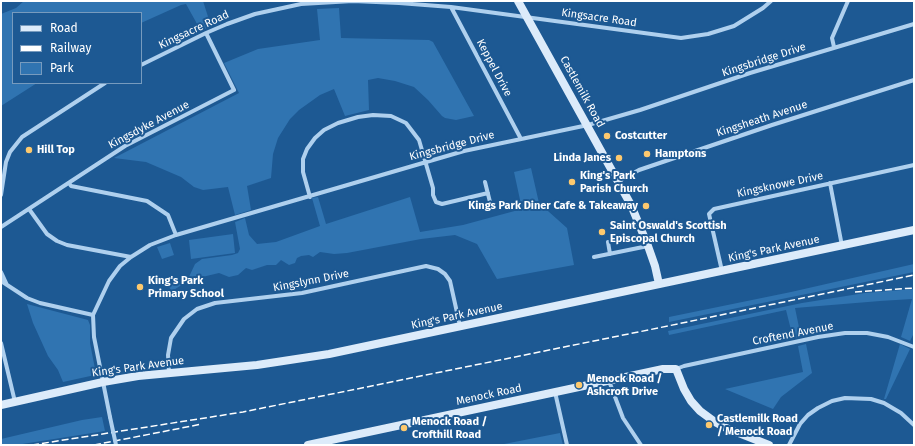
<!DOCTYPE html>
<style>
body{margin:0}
#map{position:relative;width:915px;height:446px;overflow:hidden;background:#1d5993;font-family:"Fira Sans",sans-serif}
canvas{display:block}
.frame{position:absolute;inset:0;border:2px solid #fff;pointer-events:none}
.legend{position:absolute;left:12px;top:12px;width:130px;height:72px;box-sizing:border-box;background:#1d5993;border:1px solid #779bbe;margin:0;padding:5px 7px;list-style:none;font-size:12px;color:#fff}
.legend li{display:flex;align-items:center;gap:8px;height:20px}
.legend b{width:20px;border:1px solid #779bbe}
</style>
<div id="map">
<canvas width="915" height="446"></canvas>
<div class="frame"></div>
<ul class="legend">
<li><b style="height:5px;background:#dcebfa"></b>Road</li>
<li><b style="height:5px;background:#fff"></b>Railway</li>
<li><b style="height:11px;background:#3074b1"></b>Park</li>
</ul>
</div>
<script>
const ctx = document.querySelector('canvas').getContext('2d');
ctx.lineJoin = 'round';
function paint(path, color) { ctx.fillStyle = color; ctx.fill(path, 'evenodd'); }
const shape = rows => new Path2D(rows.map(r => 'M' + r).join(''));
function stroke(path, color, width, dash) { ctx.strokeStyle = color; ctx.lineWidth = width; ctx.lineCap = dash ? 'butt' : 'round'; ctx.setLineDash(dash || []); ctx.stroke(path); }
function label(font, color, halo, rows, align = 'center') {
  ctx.font = font + ' "Fira Sans",sans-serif'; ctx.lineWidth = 4; ctx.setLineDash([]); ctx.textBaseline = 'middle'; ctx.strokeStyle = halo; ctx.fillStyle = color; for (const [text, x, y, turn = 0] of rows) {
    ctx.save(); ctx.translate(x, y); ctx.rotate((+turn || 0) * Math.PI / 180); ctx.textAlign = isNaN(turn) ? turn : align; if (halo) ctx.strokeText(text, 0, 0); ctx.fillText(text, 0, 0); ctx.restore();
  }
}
paint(shape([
 [24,1,203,1,211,26,201,31,186,4,181,5,141,23,141,13,13,13,13,83,37,83,1,106,1,14,16,8],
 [339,8,341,38,429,40,433,42,474,116,456,120,445,118,442,116,428,100,414,87,395,81,378,78,368,80,369,110,345,116,334,89,320,95,299,110,290,119,278,138,273,154,271,178,247,186,251,210,235,215,228,187,203,190,194,187,181,177,146,162,114,158,239,93,224,63,258,49,320,40,317,9],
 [531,168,539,203,567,228,574,265,497,279,477,244,455,235,421,239,347,253,334,254,320,252,313,257,309,255,301,256,297,258,295,263,289,265,281,260,276,265,267,265,252,270,246,268,238,275,229,277,219,273,198,278,188,281,172,291,168,286,188,279,195,264,202,259,232,255,238,253,240,249,235,222,245,218,249,235,257,244,276,242,320,226,312,198,318,197,326,224,410,197,420,232,463,225,522,209,514,172],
 [233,234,235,253,191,259,189,240],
 [170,243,174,255,162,259,157,247],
 [914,264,914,272,669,322,669,317,791,292],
 [914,289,914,333,910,341,901,337,912,299,880,301,795,308,801,337,793,338,786,310,669,335,668,331,802,303,865,293],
 [27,304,88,320,90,325,90,343,96,374,95,375,63,382,58,370,48,356,33,323],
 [806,344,812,373,781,397,773,409,725,389,803,372,798,346],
 [900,344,910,349,886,399,884,399],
 [102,417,105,431,16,445,1,445,1,439,82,420],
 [560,433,563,445,499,445]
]), '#3074b1');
stroke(shape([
 [451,7,521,139],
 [834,47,832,38,848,1],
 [141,65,206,33,227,24,255,14,301,4,353,1,399,3,451,7,681,38,708,34,734,26,763,8,771,1],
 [619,181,639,170,772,125,914,80],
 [485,182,490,202],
 [69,183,71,186,147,201,168,215,176,235],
 [830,183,842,246],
 [1,195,6,162,10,152,22,137,105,83],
 [310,197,303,172,303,159,307,149,315,138,324,130,338,123,358,117,373,115,391,116,406,123,419,140,433,188,433,195,436,202,442,204,488,193],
 [29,209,47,234,57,241,67,245,131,257],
 [1,227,125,146,234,90,206,33],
 [608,242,610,254],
 [594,257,648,246],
 [722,271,709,214,714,209,914,165],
 [1,272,7,285],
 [1,281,27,298,40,303,93,315],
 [1,343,15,402],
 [676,369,684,366,818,337,845,333,867,333,888,337,914,347],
 [169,372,168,355,171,338,184,319,197,309,215,303,302,293,426,266,438,269,445,274,450,281,460,326],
 [609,381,623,418,641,445],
 [555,392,567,445],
 [110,417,94,337,93,315,109,281,120,266,131,257,150,245,176,235,464,151,588,125,640,110,750,73,914,24],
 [789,445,800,424,808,415,818,408,832,401,845,398,871,399,884,403,901,413,914,425]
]), '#afd0ee', 4);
stroke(shape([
 [518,1,631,205,648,246,655,266,659,284],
 [1,405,103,382,138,376,257,365,329,354,914,230],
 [308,445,663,369,676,369,684,389,691,401,700,411,715,422,726,428,769,445]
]), '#dcebfa', 8);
stroke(shape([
 [855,292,914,288],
 [32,445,243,412,658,328,914,275],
 [94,445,202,424]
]), '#fff', 1.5, [7, 3]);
stroke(shape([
 [110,417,116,445]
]), '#afd0ee', 4);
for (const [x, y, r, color] of [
 [607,136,4,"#fdc96e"],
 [29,150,4,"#fdc96e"],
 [647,154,4,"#fdc96e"],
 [619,158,4,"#fdc96e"],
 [572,182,4,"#fdc96e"],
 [646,206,4,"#fdc96e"],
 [602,232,4,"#fdc96e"],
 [140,287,4,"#fdc96e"],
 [579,385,4,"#fdc96e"],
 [709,425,4,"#fdc96e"],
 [404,428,4,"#fdc96e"]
]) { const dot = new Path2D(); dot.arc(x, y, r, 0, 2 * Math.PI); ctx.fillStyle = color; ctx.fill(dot); stroke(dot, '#1d5993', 1.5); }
label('11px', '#fff', '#1d5993', [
 ["Kingsacre Road",599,18,8],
 ["Kingsacre Road",194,30,-25],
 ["Kingsbridge Drive",764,60,-18],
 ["Keppel Drive",494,68,62],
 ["Castlemilk Road",582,92,61],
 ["Kingsheath Avenue",762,119,-18],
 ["Kingsdyke Avenue",149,125,-28],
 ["Kingsbridge Drive",452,146,-15],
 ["Kingsknowe Drive",780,185,-12],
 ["King's Park Avenue",774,249,-12],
 ["Kingslynn Drive",311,281,-11],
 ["King's Park Avenue",457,316,-12],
 ["Croftend Avenue",793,334,-11],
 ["King's Park Avenue",138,367,-8],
 ["Menock Road",489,395,-12]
]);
label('bold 11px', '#fff', '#1d5993', [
 ["Costcutter",615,136],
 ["Hill Top",37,150],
 ["Hamptons",655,154],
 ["Linda Janes",611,158,"right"],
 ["King's Park",580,176],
 ["Parish Church",580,189],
 ["Kings Park Diner Cafe & Takeaway",638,206,"right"],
 ["Saint Oswald's Scottish",610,226],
 ["Episcopal Church",610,239],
 ["King's Park",148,281],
 ["Primary School",148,294],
 ["Menock Road /",587,379],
 ["Ashcroft Drive",587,392],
 ["Castlemilk Road",717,419],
 ["/ Menock Road",717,432],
 ["Menock Road /",412,422],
 ["Crofthill Road",412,435]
], 'left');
</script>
